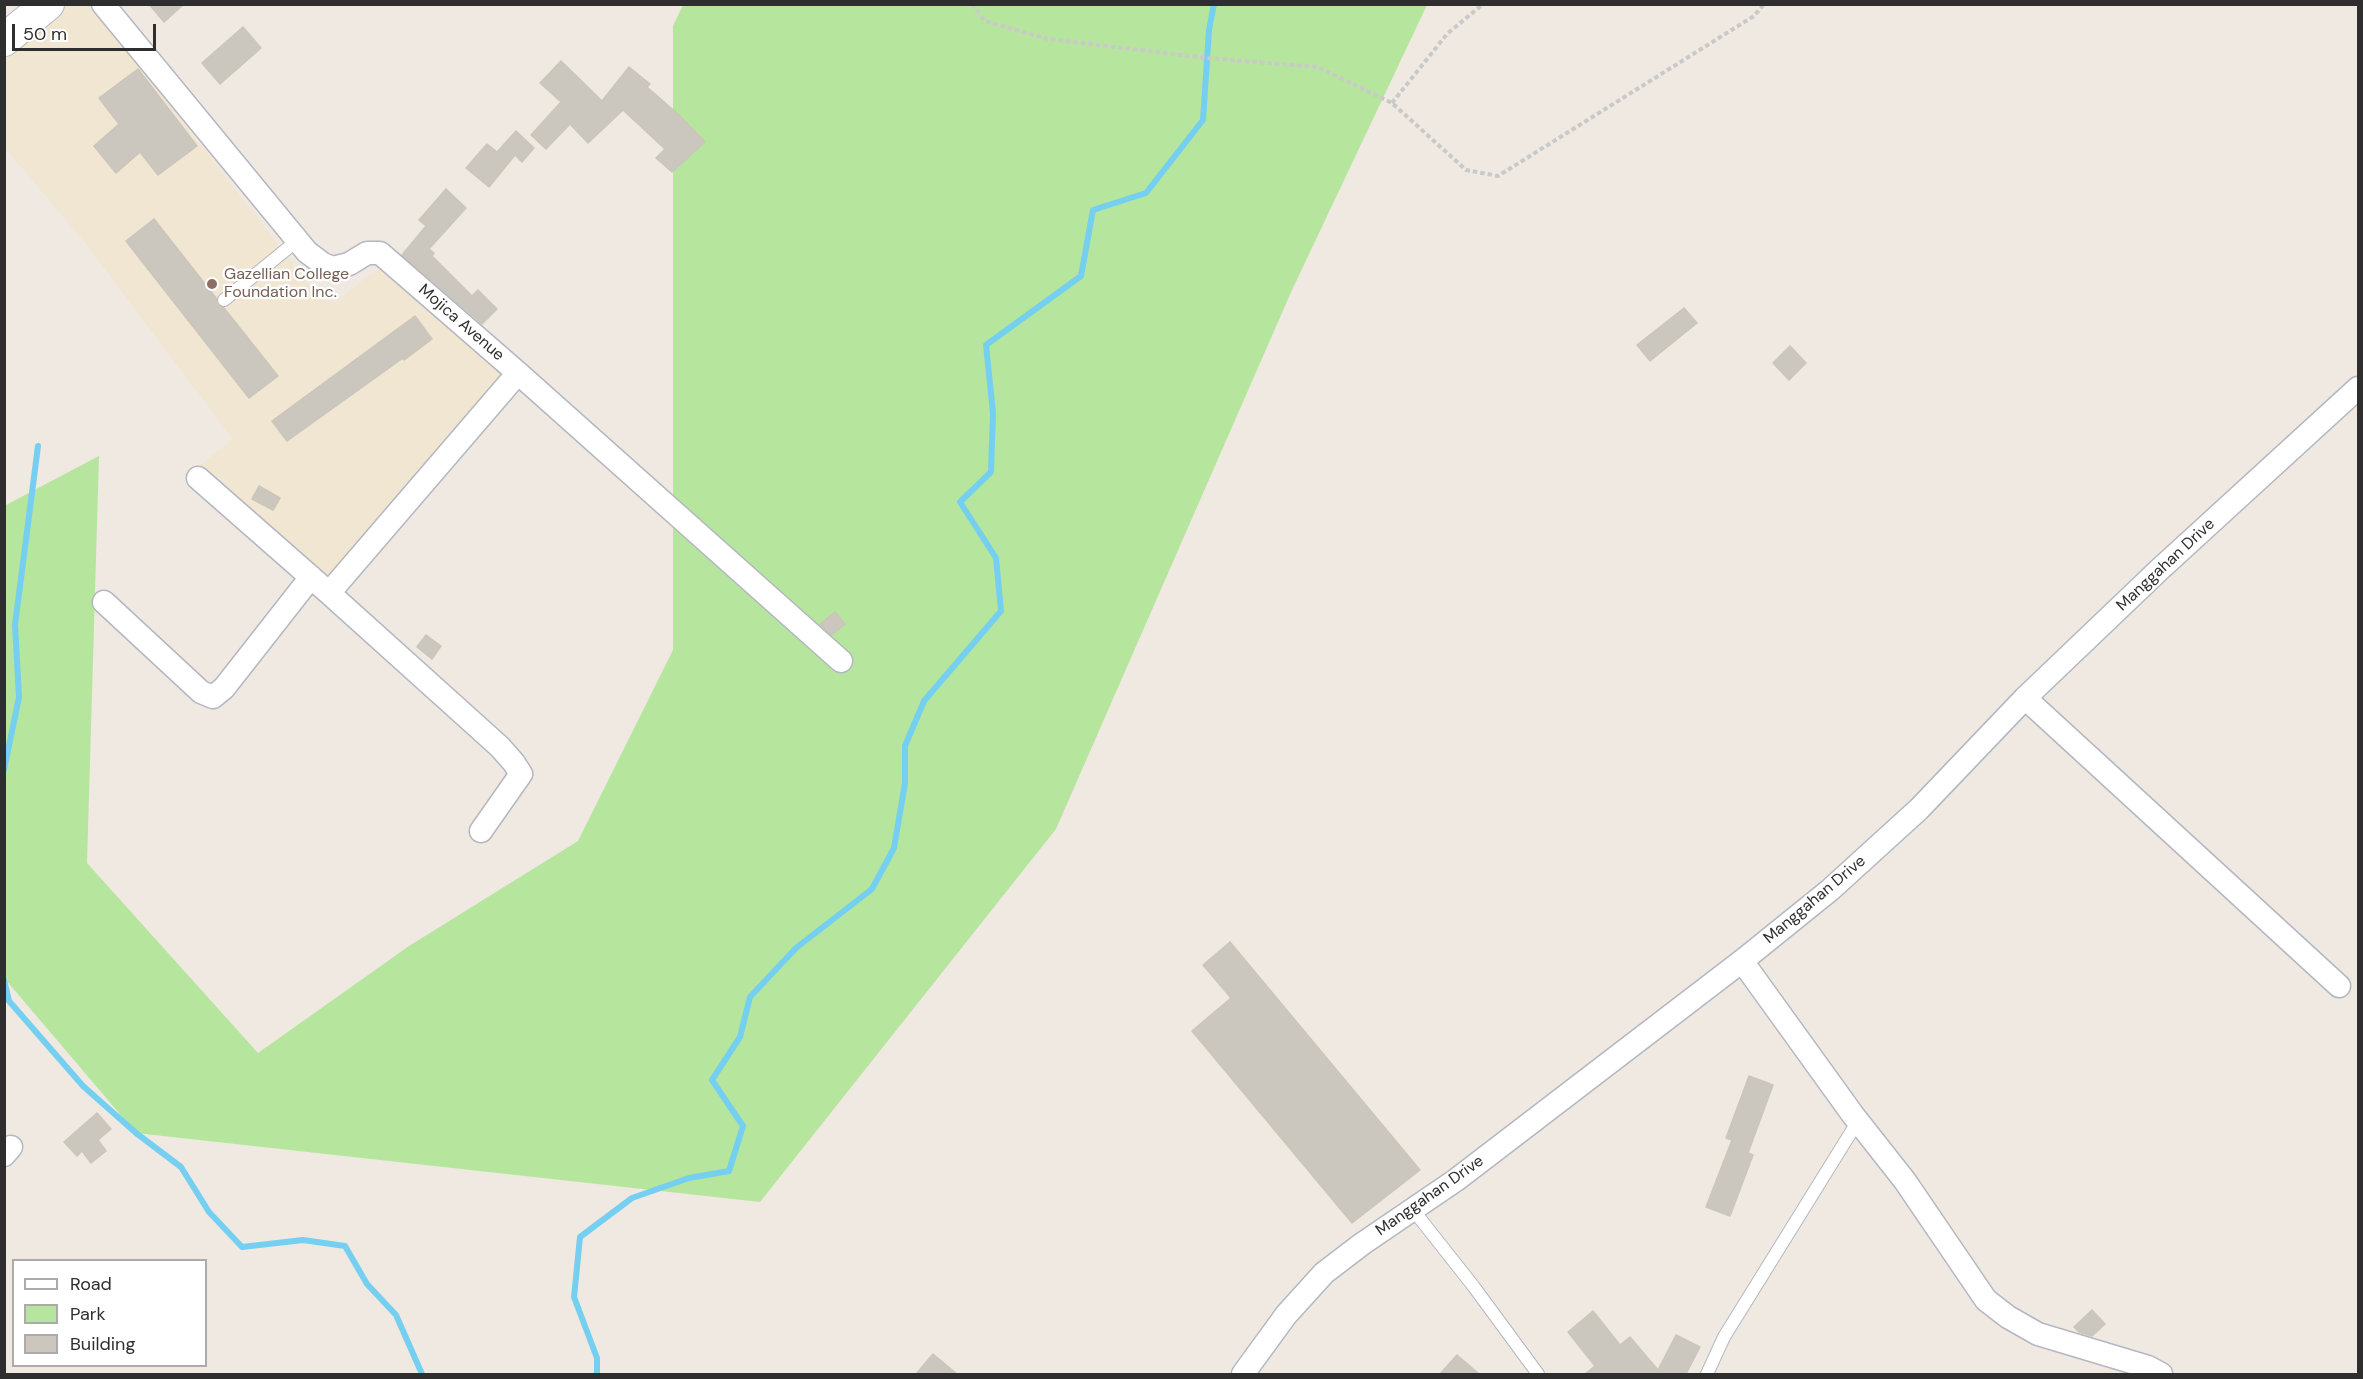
<!DOCTYPE html>
<style>
body{margin:0}
#map{position:relative;width:2363px;height:1379px;overflow:hidden;background:#efe9e1;font-family:"DM Sans",sans-serif}
canvas{display:block}
.frame{position:absolute;inset:0;border:6px solid #2e2e2e;pointer-events:none}
.legend{position:absolute;left:12px;top:1259px;width:195px;height:108px;box-sizing:border-box;background:#fff;border:2px solid #ababab;margin:0;padding:8px 10px;list-style:none;font-size:18px;color:#2e2e2e}
.legend li{display:flex;align-items:center;gap:12px;height:30px}
.legend b{width:30px;border:2px solid #ababab}
.scale{position:absolute;left:12px;top:24px;width:144px;height:27px;box-sizing:border-box;border:3px solid #2e2e2e;border-top:0;padding-left:8px;font-size:18px;line-height:21px;white-space:nowrap;color:#2e2e2e;-webkit-text-stroke:4px #fff;paint-order:stroke}
</style>
<div id="map">
<canvas width="2363" height="1379"></canvas>
<div class="frame"></div>
<ul class="legend">
<li><b style="height:8px;background:#fff"></b>Road</li>
<li><b style="height:16px;background:#b6e59e"></b>Park</li>
<li><b style="height:16px;background:#cbc7bf"></b>Building</li>
</ul>
<div class="scale">50 m</div>
</div>
<script>
const ctx = document.querySelector('canvas').getContext('2d');
ctx.lineJoin = 'round';
function paint(path, color) { ctx.fillStyle = color; ctx.fill(path, 'evenodd'); }
const shape = rows => new Path2D(rows.map(r => 'M' + r).join(''));
function stroke(path, color, width, dash) { ctx.strokeStyle = color; ctx.lineWidth = width; ctx.lineCap = dash ? 'butt' : 'round'; ctx.setLineDash(dash || []); ctx.stroke(path); }
function label(font, color, halo, rows, align = 'center') {
  ctx.font = font + ' "DM Sans",sans-serif'; ctx.lineWidth = 4.5; ctx.setLineDash([]); ctx.textBaseline = 'middle'; ctx.strokeStyle = halo; ctx.fillStyle = color; for (const [text, x, y, turn = 0] of rows) {
    ctx.save(); ctx.translate(x, y); ctx.rotate((+turn || 0) * Math.PI / 180); ctx.textAlign = isNaN(turn) ? turn : align; if (halo) ctx.strokeText(text, 0, 0); ctx.fillText(text, 0, 0); ctx.restore();
  }
}
paint(shape([
 [64,5,92,5,318,296,335,303,373,272,382,270,505,374,330,580,200,465,233,439,82,239,5,148,4,58]
]), '#f0e6d1');
paint(shape([
 [683,5,1427,5,1292,290,1056,829,760,1202,136,1133,5,979,4,506,99,456,87,863,258,1053,409,946,578,841,673,650,673,26]
]), '#b6e59e');
stroke(shape([
 [4,770,19,697,15,625,38,446],
 [4,980,9,1001,83,1086,136,1133,181,1167,209,1212,242,1247,303,1240,345,1246,367,1284,396,1315,422,1374],
 [597,1374,597,1358,574,1297,580,1237,632,1198,689,1178,729,1171,743,1126,712,1080,740,1037,750,997,796,948,872,889,894,848,905,783,905,746,924,701,1001,611,996,558,960,502,991,472,993,413,986,345,1081,276,1093,210,1146,193,1203,120,1209,30,1214,4]
]), '#75cff0', 6);
const building = shape([
 [149,4,184,4,164,22,149,4],
 [243,27,261,48,220,84,202,63,243,27],
 [561,61,602,101,629,67,650,84,647,87,679,115,705,142,672,172,656,158,665,149,623,110,588,143,570,124,546,149,531,135,561,102,540,83,561,61],
 [138,69,197,146,158,175,140,152,116,173,94,146,119,124,99,98,138,69],
 [516,131,534,148,522,162,515,155,489,187,466,168,487,144,497,152,516,131],
 [446,189,466,208,429,249,434,253,432,256,472,296,478,290,497,309,482,324,402,255,426,226,419,220,446,189],
 [154,219,216,298,217,305,224,308,278,376,249,398,126,241,154,219],
 [1684,308,1697,323,1650,361,1637,345,1684,308],
 [415,316,432,339,404,360,403,358,287,441,272,421,415,316],
 [1790,346,1806,363,1789,380,1773,363,1790,346],
 [259,486,280,498,273,510,252,499,259,486],
 [835,612,845,624,832,635,820,624,835,612],
 [426,635,441,646,432,659,417,647,426,635],
 [1230,942,1420,1170,1352,1223,1192,1031,1231,998,1203,965,1230,942],
 [1749,1076,1773,1085,1748,1153,1753,1155,1730,1216,1706,1207,1732,1140,1726,1138,1749,1076],
 [97,1113,111,1129,98,1140,106,1151,91,1163,82,1151,77,1156,64,1142,97,1113],
 [2092,1310,2105,1324,2092,1336,2079,1332,2074,1327,2092,1310],
 [1593,1311,1620,1345,1630,1337,1658,1370,1676,1335,1700,1347,1686,1374,1585,1374,1595,1366,1568,1332,1593,1311],
 [933,1354,957,1374,916,1374,933,1354],
 [1457,1355,1479,1374,1440,1374,1457,1355]
]);
paint(building, '#cbc7bf');
stroke(building, '#cbc5ba', 1.5);
const service = shape([
 [224,300,298,240],
 [1414,1211,1474,1287,1538,1374],
 [1707,1374,1724,1337,1858,1121]
]);
const minor = shape([
 [103,4,307,252,323,264,333,268,349,264,367,253,380,253,518,373,841,661],
 [198,478,329,593,500,747,514,763,521,774,481,831],
 [329,593,518,373],
 [104,602,201,692,213,697,224,688,311,577],
 [2025,698,2339,986],
 [1742,961,1853,1115,1905,1181,1986,1300,2008,1317,2038,1334,2148,1367,2161,1374],
 [4,1155,11,1147],
 [1243,1374,1286,1315,1324,1273,1362,1244,1456,1180,1742,961,1830,890,1919,809,2025,698,2159,570,2358,388]
]);
const secondary = shape([
 [4,40,48,4]
]);
stroke(service, '#b4b7c1', 14);
stroke(minor, '#b4b7c1', 25);
stroke(secondary, '#b4b7c1', 34);
stroke(shape([
 [972,4,985,21,1048,39,1207,58,1318,67,1392,103,1466,170,1498,176,1754,16,1764,4],
 [1392,103,1447,34,1483,4]
]), '#c9c9c9', 4, [4.5, 3]);
stroke(service, '#fff', 12);
stroke(minor, '#fff', 22);
stroke(secondary, '#fff', 32);
for (const [x, y, r, color] of [
 [212,284,6,"#8d6e63"]
]) { const dot = new Path2D(); dot.arc(x, y, r, 0, 2 * Math.PI); ctx.fillStyle = color; ctx.fill(dot); stroke(dot, '#fff', 2); }
label('16px', '#785e54', '#fff', [
 ["Gazellian College",224,275],
 ["Foundation Inc.",224,293]
], 'left');
label('16px', '#2e2e2e', '#fff', [
 ["Mojica Avenue",461,323,41],
 ["Manggahan Drive",2166,565,-43],
 ["Manggahan Drive",1815,900,-40],
 ["Manggahan Drive",1430,1196,-35]
]);
</script>
